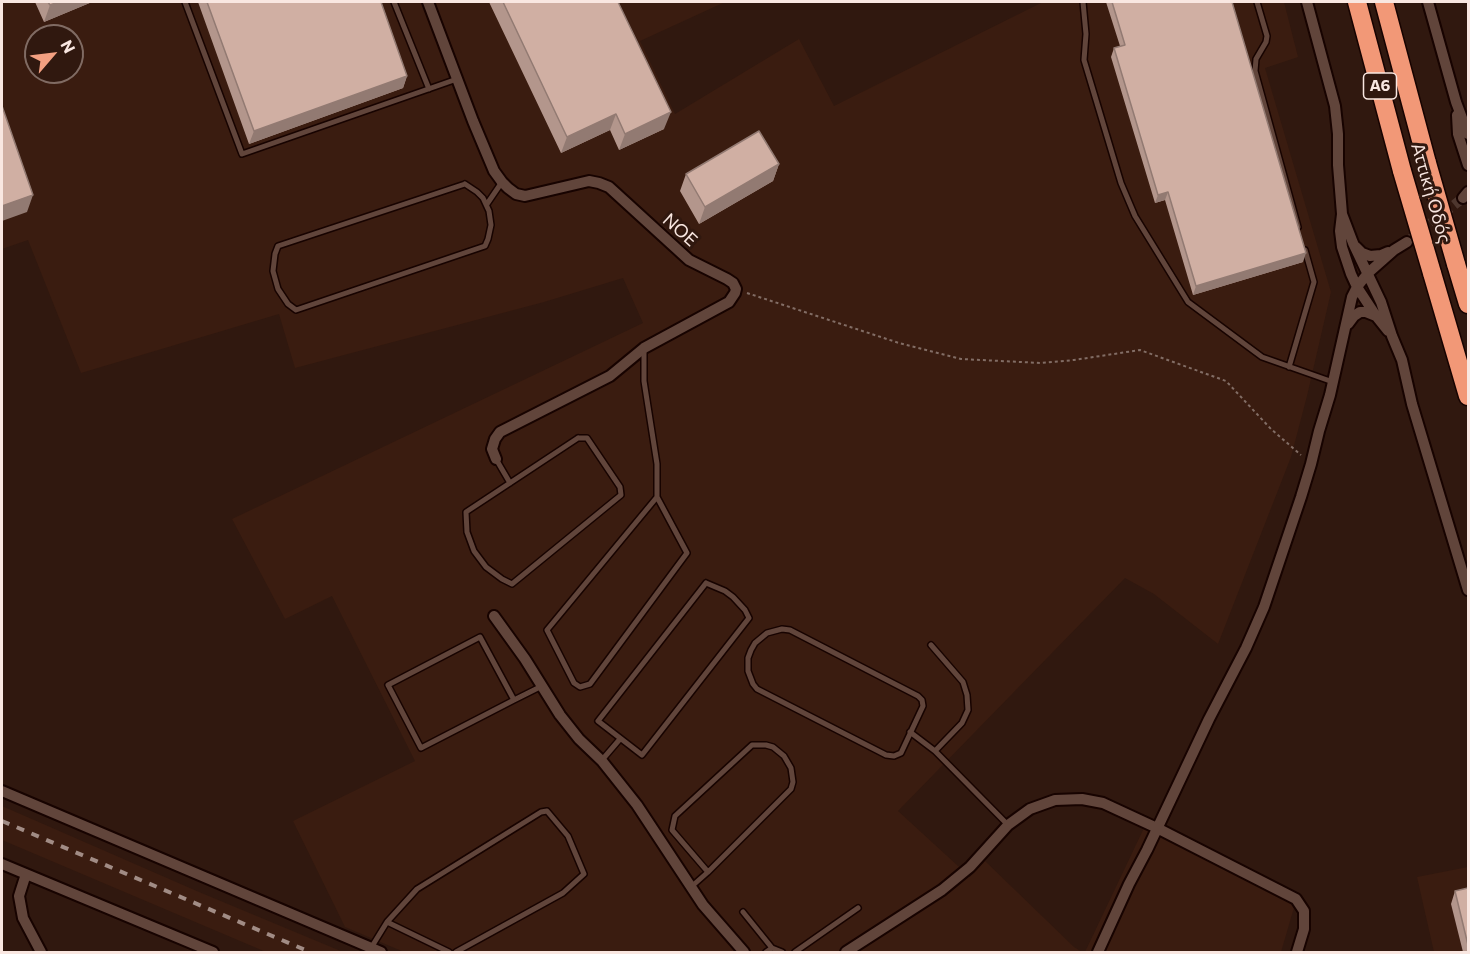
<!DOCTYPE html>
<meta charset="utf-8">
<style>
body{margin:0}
#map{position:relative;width:1470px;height:954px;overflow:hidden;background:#30180f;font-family:Commissioner,sans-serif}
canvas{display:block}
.frame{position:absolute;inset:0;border:3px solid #f9e7e1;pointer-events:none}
.north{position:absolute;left:24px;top:24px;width:60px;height:60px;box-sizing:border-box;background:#30180f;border:2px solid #806b63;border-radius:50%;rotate:62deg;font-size:16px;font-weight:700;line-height:24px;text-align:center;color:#f9e7e1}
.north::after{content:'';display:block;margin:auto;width:21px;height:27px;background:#f3a081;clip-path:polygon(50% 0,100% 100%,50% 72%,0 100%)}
</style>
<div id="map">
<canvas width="1470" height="954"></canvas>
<div class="frame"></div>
<div class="north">N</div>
</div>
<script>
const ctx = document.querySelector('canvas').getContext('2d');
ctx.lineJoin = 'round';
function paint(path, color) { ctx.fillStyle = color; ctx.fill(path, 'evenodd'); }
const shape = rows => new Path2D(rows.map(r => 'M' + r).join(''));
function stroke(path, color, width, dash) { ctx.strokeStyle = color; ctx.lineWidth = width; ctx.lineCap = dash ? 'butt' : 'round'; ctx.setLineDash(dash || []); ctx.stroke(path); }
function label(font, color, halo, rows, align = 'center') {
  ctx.font = font + ' Commissioner,sans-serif'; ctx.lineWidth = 6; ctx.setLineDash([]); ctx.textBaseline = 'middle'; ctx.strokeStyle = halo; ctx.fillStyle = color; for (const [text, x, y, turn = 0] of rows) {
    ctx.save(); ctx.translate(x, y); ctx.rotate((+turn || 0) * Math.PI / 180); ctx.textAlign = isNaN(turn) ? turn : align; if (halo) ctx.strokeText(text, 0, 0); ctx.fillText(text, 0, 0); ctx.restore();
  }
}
paint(shape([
 [2,2,725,2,640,41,675,114,799,39,834,106,1043,2,1284,2,1298,57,1265,68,1331,292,1307,396,1291,457,1218,644,1154,594,1125,578,898,811,970,877,985,861,1074,947,1082,952,404,952,345,927,293,821,415,761,332,596,285,619,232,519,643,323,623,278,544,302,295,368,279,314,81,373,28,240,2,249],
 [36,36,72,36,72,72,36,72],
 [2,806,199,892,343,952,266,952,2,840],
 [1144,828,1160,835,1295,904,1281,952,1085,952],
 [1468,867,1468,952,1434,952,1417,877]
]), '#3a1c10');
stroke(shape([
 [1407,242,1463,198]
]), '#4e372e', 10, [10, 5]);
const service = shape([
 [185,2,242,154,457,79],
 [394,2,429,89],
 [1083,2,1086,34,1084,60,1121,183,1135,216,1188,302,1262,357,1333,382],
 [1257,2,1267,36,1266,42,1256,59,1255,71,1298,227],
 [465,184,477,192,483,198,489,211,491,225,488,239,485,246,296,310,288,304,278,289,273,271,275,254,278,246,465,184],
 [487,204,502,182],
 [644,350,644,381,657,464,657,497,547,630,574,683,580,687,590,684,687,553,657,497],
 [1289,367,1314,282,1305,250],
 [578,438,587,438,620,487,621,495,512,584,502,579,486,567,474,551,467,532,466,512,578,438],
 [496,459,510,483],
 [706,583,725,591,733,597,745,610,749,618,642,755,598,721,706,583],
 [782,629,790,630,918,696,922,700,923,706,901,753,894,756,886,755,757,689,753,684,748,671,748,658,751,650,755,643,767,633,782,629],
 [931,645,963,682,967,695,968,710,962,723,935,751],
 [514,700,480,637,388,685,421,748,514,700,542,686],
 [910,732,935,751,1008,825],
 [602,760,620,739],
 [691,887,708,872,791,789,793,782,791,768,784,756,773,747,766,745,752,745,675,816,672,830,708,872],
 [743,912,772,948,766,952],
 [387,922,449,952],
 [371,948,387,922,417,889,541,812,547,811,568,836,584,874,563,893,456,952],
 [772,948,782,952],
 [795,952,858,908]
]);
const minor = shape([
 [428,2,473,121,494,171,502,182,508,188,516,194,525,196,589,181,599,183,609,187,689,260,727,279,733,283,736,289,735,293,729,302,644,348,610,376,500,432,495,439,492,449,496,459],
 [1307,2,1335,106,1338,134,1338,165,1342,214,1340,231,1342,247,1351,274,1357,287,1376,316,1388,331],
 [1428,2,1456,102,1468,134],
 [1457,115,1458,134,1468,165],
 [1463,198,1468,192],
 [1342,214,1353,243,1381,302,1392,336,1402,360,1412,404,1468,590],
 [1356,247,1362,253,1370,256,1381,255,1388,252],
 [1348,324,1354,316,1360,312,1366,312,1376,316],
 [494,616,525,659,560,715,579,739,602,761,637,805,703,905,744,952],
 [2,791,381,952],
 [2,864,213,952],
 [26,874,19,896,23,918,41,952],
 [846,952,942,890,970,867,1008,825,1030,809,1055,800,1082,799,1103,803,1157,828,1296,899,1304,911,1304,929,1297,952],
 [1098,952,1129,884,1147,850,1209,719,1246,648,1264,607,1301,497,1311,464,1319,431,1330,395,1352,297,1357,287,1368,273,1394,250,1407,242]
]);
const motorway = shape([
 [1357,2,1402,171],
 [1384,2,1427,163],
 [1456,264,1468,304],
 [1432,273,1468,396]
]);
stroke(service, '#170300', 8);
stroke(minor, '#170300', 14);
stroke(motorway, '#170300', 21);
stroke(shape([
 [747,293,899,343,961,359,1041,363,1074,360,1140,350,1226,381,1271,429,1301,455]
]), '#826d65', 2, [3, 3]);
stroke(service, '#61453b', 5);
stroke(minor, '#61453b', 10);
stroke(motorway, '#f29877', 18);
stroke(shape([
 [2,821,310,952]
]), '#a18c85', 4, [8, 8]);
const motorwayBridge = shape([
 [1427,163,1456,264],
 [1402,171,1432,273]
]);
stroke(motorwayBridge, '#170300', 21, []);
stroke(motorwayBridge, '#f29877', 18);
paint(shape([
 [35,2,92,2,44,22],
 [198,2,381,2,407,76,403,88,249,144],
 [489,2,618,2,664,129,619,150,610,130,561,153],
 [1106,2,1232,2,1303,262,1193,295,1165,200,1155,203,1111,57,1114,48,1120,46],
 [779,164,773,181,699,224,680,191,686,174],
 [1468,888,1468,952,1463,952,1451,904,1455,891]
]), '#b3968c');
paint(shape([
 [58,2,92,2,44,22,50,5],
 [407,76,403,88,249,144,254,131],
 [671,112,664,129,619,150,625,134],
 [616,114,610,130,561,153,567,137],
 [779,164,773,181,699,224,705,207],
 [1168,192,1165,200,1155,203,1158,195],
 [33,195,27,212,2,221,2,206],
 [1306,253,1303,262,1193,295,1196,286]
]), '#927a72');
const building = shape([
 [48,2,58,2,50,5,48,2],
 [207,2,381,2,407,76,254,131,207,2],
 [503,2,618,2,671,112,625,134,616,114,567,137,503,2],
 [1112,2,1232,2,1306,253,1196,286,1168,192,1158,195,1114,48,1125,45,1112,2],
 [2,106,33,195,2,206,2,106],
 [759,131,779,164,705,207,686,174,759,131],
 [1468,888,1468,945,1455,891,1468,888]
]);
paint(building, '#d0afa3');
stroke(building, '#927a72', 1.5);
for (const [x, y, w] of [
 [1380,86,33]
]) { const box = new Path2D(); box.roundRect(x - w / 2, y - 13, w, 26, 4.5); ctx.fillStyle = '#30180f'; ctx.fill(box); stroke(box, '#f9e7e1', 1.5); }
label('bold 16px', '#f9e7e1', null, [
 ["Α6",1380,86]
]);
label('18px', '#f9e7e1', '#30180f', [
 ["Αττική Οδός",1431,193,74],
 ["NOE",680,230,42]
]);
</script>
